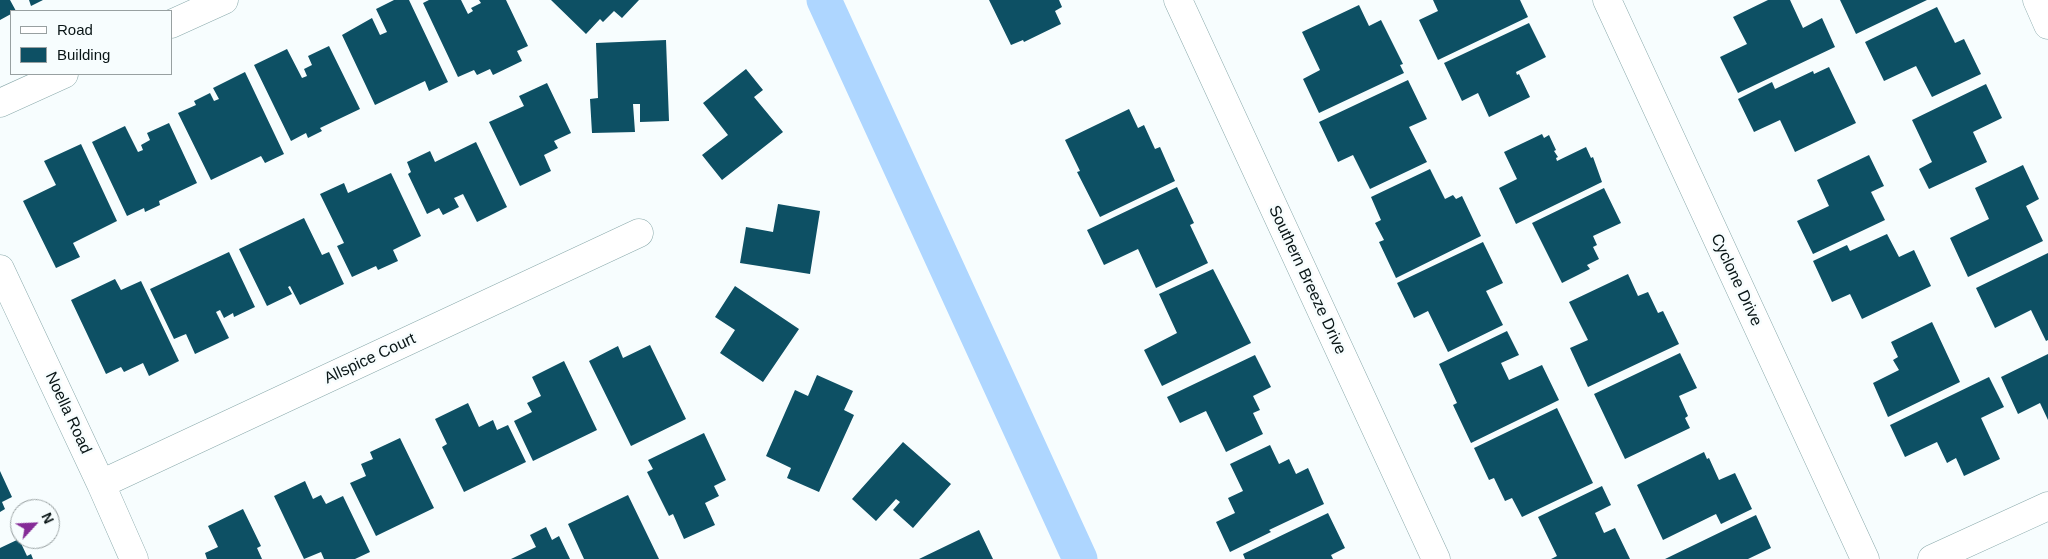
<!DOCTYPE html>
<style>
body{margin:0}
#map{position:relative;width:2048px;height:559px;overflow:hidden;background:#f7fdfe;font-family:Helvetica,sans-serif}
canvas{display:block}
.legend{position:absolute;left:10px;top:10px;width:162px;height:65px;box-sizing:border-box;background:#f7fdfe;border:1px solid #98a0a1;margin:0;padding:6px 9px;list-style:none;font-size:15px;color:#091516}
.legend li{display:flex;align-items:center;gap:10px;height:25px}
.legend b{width:25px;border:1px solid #98a0a1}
.north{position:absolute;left:10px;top:499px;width:50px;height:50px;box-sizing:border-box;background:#f7fdfe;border:1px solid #98a0a1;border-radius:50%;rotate:65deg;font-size:14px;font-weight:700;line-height:20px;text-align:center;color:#091516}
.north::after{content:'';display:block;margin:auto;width:18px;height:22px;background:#852b97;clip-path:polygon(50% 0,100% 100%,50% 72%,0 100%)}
</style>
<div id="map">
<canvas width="2048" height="559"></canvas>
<ul class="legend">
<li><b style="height:6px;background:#fff"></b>Road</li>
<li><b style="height:14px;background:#0d5064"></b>Building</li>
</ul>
<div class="north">N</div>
</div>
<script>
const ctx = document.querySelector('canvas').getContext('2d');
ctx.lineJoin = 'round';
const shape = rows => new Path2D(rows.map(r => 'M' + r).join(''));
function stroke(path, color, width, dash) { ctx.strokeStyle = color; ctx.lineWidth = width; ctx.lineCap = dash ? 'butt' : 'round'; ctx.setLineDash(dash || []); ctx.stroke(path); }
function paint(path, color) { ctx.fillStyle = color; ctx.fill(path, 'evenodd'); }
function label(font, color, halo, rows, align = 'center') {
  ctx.font = font + ' Helvetica,sans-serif'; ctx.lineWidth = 5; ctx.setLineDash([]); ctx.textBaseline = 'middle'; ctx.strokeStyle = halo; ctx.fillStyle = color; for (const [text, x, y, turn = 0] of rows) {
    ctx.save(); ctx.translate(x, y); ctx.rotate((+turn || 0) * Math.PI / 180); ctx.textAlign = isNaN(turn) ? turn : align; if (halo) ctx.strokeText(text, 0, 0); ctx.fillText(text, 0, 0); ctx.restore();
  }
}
stroke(shape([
 [824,0,1080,559]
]), '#aed6ff', 35);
paint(shape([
 [0,0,10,0,16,11,11,11,11,14,0,20],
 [29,0,43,0,31,6],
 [394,0,409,0,448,82,429,91,425,81,375,105,342,35,372,18,380,35,387,32,376,9],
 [429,0,461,0,468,14,473,11,471,8,481,3,479,0,506,0,528,46,517,51,522,61,493,75,490,69,477,75,474,70,458,77,423,3],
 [551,0,639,0,622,18,614,11,603,22,600,19,586,34],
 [989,0,1059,0,1062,7,1055,11,1061,24,1024,42,1023,40,1011,45],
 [1433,0,1520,0,1528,17,1438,60,1419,20,1438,11],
 [1768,0,1790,0,1803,28,1822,18,1835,47,1738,93,1720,57,1747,44,1733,17],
 [1840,0,1927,0,1856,34],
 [1359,5,1369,26,1381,20,1403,64,1400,65,1404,73,1319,113,1303,79,1320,70,1302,32],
 [1937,7,1955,43,1964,39,1981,74,1932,97,1916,66,1884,81,1865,42],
 [1529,23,1546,57,1516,72,1517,75,1519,74,1530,97,1489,117,1478,93,1462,101,1444,63],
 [666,40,669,121,640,122,640,104,633,104,635,132,592,133,590,99,598,98,596,43],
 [329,46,360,109,320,128,322,131,308,138,306,133,291,141,254,65,287,49,302,78,307,76,304,69,312,65,308,56],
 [1829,67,1856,123,1795,152,1780,120,1754,132,1738,99,1772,82,1775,89,1813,71,1814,74],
 [746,69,763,90,754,97,783,132,722,180,702,155,728,135,703,103],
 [245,72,284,154,265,163,261,156,211,180,178,113,196,105,194,101,210,93,214,101,219,99,213,88],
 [1408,80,1427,119,1409,127,1427,162,1370,189,1353,155,1338,162,1319,122],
 [547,83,571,133,554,141,558,148,544,155,551,171,520,186,489,122,524,106,519,96],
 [1986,84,2002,118,1973,132,1987,162,1929,189,1919,169,1932,162,1912,120],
 [1129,109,1138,128,1144,125,1155,149,1160,147,1175,181,1100,217,1077,172,1080,171,1065,140],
 [169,123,197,183,159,201,160,205,145,212,144,208,127,216,92,142,125,126,138,152,143,150,141,145,150,140,147,133],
 [1542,134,1544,138,1549,135,1556,150,1554,151,1558,157,1556,158,1557,161,1586,147,1591,158,1593,157,1602,182,1516,224,1499,188,1517,179,1504,152],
 [476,142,507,207,477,222,463,194,454,198,459,207,443,215,439,208,427,214,408,174,411,172,407,162,430,151,435,162],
 [81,144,117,221,73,243,80,257,56,268,23,201,56,185,44,161],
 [1869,155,1884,186,1871,192,1885,220,1813,254,1797,221,1829,206,1817,180],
 [2023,165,2039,199,2026,206,2043,241,1968,277,1950,238,1989,219,1975,188],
 [1430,169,1445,199,1453,195,1456,199,1462,196,1481,236,1396,278,1379,242,1384,240,1375,223,1381,220,1371,197],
 [391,173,421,236,393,250,398,261,378,270,376,266,352,277,337,246,344,243,320,194,344,183,348,193],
 [1177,187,1194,223,1190,225,1208,263,1156,288,1138,249,1104,265,1087,230],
 [1604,188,1621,223,1593,236,1597,245,1593,247,1599,259,1587,265,1590,269,1562,283,1532,223],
 [778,204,820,211,810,274,740,263,746,227,773,232],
 [304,218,322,255,329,252,344,284,300,305,290,286,288,287,292,294,267,306,239,249],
 [1887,234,1899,257,1914,250,1931,286,1862,319,1850,294,1832,302,1813,261,1847,245,1850,251],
 [1483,242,1503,283,1486,291,1503,325,1448,352,1428,311,1414,318,1397,283],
 [229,252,255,307,234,317,233,313,224,318,220,310,216,312,229,338,195,354,186,334,174,339,150,289],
 [2048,253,2048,340,2046,341,2031,310,1995,328,1976,288],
 [1213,269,1251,343,1162,386,1144,350,1177,333,1159,294],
 [1628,274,1638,296,1648,292,1658,313,1663,311,1679,344,1588,387,1570,348,1588,340,1569,302],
 [115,279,121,290,141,281,179,361,149,376,143,363,124,372,121,367,106,374,71,300],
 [735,286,799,329,763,382,720,353,735,330,715,317],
 [1932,322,1960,382,1888,417,1873,383,1899,370,1893,360,1898,357,1891,342],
 [1507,331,1519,355,1501,363,1509,380,1542,365,1559,400,1471,443,1453,405,1457,403,1439,364],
 [650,345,686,419,631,446,589,361,618,346,623,358],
 [1680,353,1697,388,1679,396,1688,416,1685,418,1690,428,1625,459,1594,394],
 [2048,354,2048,420,2040,403,2018,414,2001,377],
 [1255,355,1271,387,1253,396,1260,410,1253,413,1263,434,1226,452,1206,411,1180,423,1167,397],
 [564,361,597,430,533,461,514,421,532,412,527,403,541,396,532,377],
 [817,375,853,391,844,410,854,415,819,492,787,478,791,468,766,456,795,390,808,396],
 [1989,377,2004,407,1981,418,2000,459,1964,476,1956,458,1947,463,1937,442,1905,457,1890,425],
 [468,403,479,427,493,420,497,430,508,425,526,462,464,492,442,447,447,444,435,419],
 [1557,408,1593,483,1522,517,1512,498,1505,501,1494,478,1489,480,1474,448],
 [704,433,726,480,714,486,719,496,705,503,715,525,684,539,673,514,669,516,647,472,653,469,648,460],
 [400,438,434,508,376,536,350,483,366,476,361,464,373,459,370,452],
 [903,442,951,484,913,528,893,510,900,502,896,499,876,521,852,499],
 [1270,445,1279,464,1289,459,1296,474,1308,468,1324,504,1269,530,1271,532,1230,552,1216,522,1235,513,1228,498,1243,491,1230,464],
 [1704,452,1707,459,1709,458,1719,480,1735,473,1752,509,1721,524,1716,514,1663,540,1637,485],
 [0,471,12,497,2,502,5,509,0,512],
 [305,481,313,499,321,495,326,504,343,496,370,552,355,559,324,559,321,552,304,559,274,496],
 [1602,486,1611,505,1595,513,1604,533,1615,528,1630,559,1551,559,1557,556,1538,517],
 [628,495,659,559,584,559,568,524],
 [243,509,261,546,257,548,262,559,207,559,205,553,218,547,208,526],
 [1328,513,1345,548,1331,555,1333,559,1245,559,1243,554],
 [1756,515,1771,548,1748,559,1665,559],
 [546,527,552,540,559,536,570,559,511,559,536,547,530,535],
 [979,530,993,559,919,559],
 [19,539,27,556,31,554,33,559,0,559,0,548]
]), '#0d5064');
const minor = shape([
 [1178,0,1436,559],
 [1607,0,1865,559],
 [2037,0,2048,25],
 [171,24,224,0],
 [0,103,64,74],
 [0,269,101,484,134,559],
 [101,484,639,233],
 [1932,559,2048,506]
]);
stroke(minor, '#89a9ab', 29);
stroke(minor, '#fff', 28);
label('16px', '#091516', '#f7fdfe', [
 ["Southern Breeze Drive",1307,280,65],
 ["Cyclone Drive",1736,280,65],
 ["Allspice Court",370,359,-25],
 ["Noella Road",68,413,65]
]);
</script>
